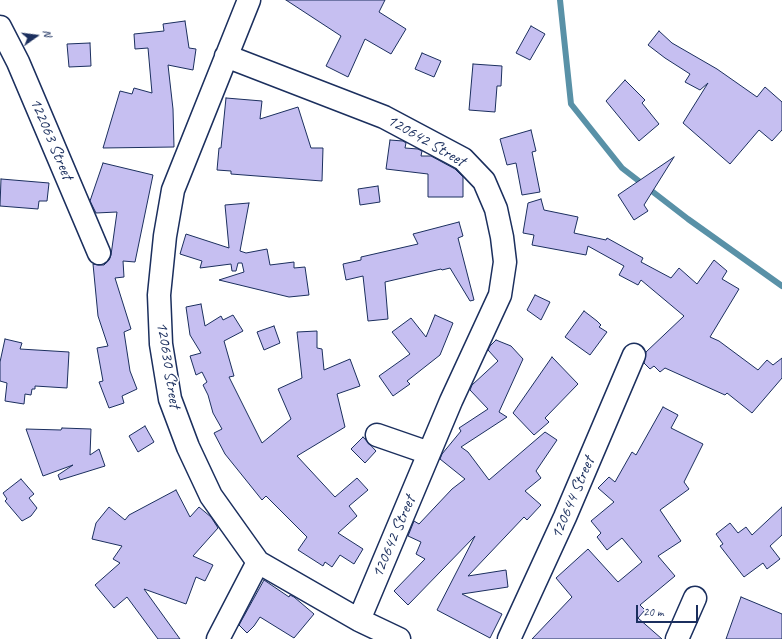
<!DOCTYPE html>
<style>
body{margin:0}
#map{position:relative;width:782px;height:639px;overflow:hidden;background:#fff;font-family:Caveat,sans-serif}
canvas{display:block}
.north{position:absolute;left:16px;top:16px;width:40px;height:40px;-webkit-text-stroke:3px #fff;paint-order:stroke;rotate:76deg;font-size:11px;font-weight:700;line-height:16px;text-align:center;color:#1b2f5e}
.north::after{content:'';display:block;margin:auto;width:14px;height:18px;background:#1b2f5e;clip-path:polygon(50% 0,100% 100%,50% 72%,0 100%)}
.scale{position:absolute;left:636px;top:605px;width:62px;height:18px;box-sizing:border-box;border:2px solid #1b2f5e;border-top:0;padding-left:5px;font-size:12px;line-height:14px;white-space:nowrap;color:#1b2f5e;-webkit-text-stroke:3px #fff;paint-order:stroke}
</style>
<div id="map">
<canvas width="782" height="639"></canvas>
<div class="north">N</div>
<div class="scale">20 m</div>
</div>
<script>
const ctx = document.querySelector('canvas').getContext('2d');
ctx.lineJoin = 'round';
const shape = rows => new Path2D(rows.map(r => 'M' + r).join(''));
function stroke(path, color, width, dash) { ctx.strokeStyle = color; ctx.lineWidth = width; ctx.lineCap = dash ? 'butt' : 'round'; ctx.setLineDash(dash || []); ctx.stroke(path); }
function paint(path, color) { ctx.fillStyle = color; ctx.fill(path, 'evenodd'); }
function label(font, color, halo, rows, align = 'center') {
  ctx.font = font + ' Caveat,sans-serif'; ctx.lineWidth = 3.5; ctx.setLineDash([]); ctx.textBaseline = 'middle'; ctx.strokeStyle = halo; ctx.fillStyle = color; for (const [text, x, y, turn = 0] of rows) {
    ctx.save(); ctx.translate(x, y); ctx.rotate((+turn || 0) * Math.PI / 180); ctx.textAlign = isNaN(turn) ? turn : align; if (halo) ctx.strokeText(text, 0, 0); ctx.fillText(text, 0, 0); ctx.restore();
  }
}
stroke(shape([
 [560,0,571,104,622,168,688,219,782,286]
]), '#5991a7', 6);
const building = shape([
 [286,0,385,0,379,12,406,29,391,54,365,39,348,77,326,66,341,36,286,0],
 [185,21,189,48,196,49,193,70,168,65,173,109,174,147,103,148,120,91,132,94,134,88,152,93,148,48,135,49,134,34,164,31,163,24,185,21],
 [531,26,545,34,530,60,516,53,531,26],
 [659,31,672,43,717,69,757,97,765,87,782,102,782,130,772,141,759,130,730,164,683,123,708,83,700,90,685,82,690,74,665,58,648,45,659,31],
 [90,43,91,66,69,67,67,44,90,43],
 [422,53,441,61,434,77,415,69,422,53],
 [473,64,502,66,501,86,497,86,495,112,469,110,473,64],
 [625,80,645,100,642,103,659,124,639,141,606,101,625,80],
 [226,98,262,101,260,119,298,107,311,148,323,148,322,181,231,174,231,171,217,170,219,148,221,148,226,98],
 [531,130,536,151,532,152,540,192,522,195,516,163,507,165,500,139,531,130],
 [390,140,403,141,406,143,405,148,418,149,422,151,421,156,431,156,455,169,463,177,463,197,428,197,428,174,386,169,390,140],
 [674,157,644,205,648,211,634,220,618,195,674,157],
 [103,163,153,175,135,262,123,261,124,277,115,278,131,329,124,332,130,371,137,389,122,396,124,403,109,408,99,382,103,381,97,348,108,346,98,316,93,264,98,265,104,265,109,260,111,255,117,212,96,213,90,201,103,163],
 [1,179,49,183,47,201,39,201,38,209,0,206,1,179],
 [378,186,380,202,360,205,358,189,378,186],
 [541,199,544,210,578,217,574,233,606,240,607,238,643,258,641,262,671,278,679,268,697,284,714,260,727,271,722,279,739,289,710,337,719,341,758,370,767,360,773,365,782,358,782,378,752,413,727,393,725,395,665,368,660,372,654,366,650,369,644,363,646,352,684,316,641,280,638,285,619,275,624,266,588,246,586,255,532,245,534,235,523,233,528,203,541,199],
 [249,203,240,251,246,253,267,249,270,265,294,262,294,268,305,267,309,295,289,297,219,280,244,272,242,263,238,263,236,271,232,271,231,264,200,268,202,261,180,254,186,234,229,248,225,205,249,203],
 [459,222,463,236,458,238,474,300,470,301,450,268,442,270,441,269,385,282,388,319,368,321,363,276,346,280,343,264,361,260,361,257,418,244,413,234,459,222],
 [535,295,550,302,541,320,527,310,535,295],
 [201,304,205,326,221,316,223,320,233,315,243,331,224,341,234,376,229,377,262,443,291,419,278,389,302,378,297,332,317,331,317,348,322,349,324,370,350,359,360,386,337,394,345,427,297,456,335,497,357,478,368,490,349,506,357,516,338,533,363,549,354,564,340,555,332,567,325,562,323,566,298,550,307,537,266,496,262,500,225,454,214,433,222,429,213,413,208,395,203,385,207,382,202,372,196,375,190,356,201,353,190,335,186,307,201,304],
 [584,311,597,321,601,325,599,327,607,332,590,355,565,337,584,311],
 [435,315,453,323,440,355,407,381,410,384,393,396,379,376,410,354,392,332,411,318,426,337,435,315],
 [274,326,280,343,264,350,257,332,274,326],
 [5,339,22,343,20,349,69,352,67,388,35,386,35,389,32,389,31,395,25,394,24,404,5,401,7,383,0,381,0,362,5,339],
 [496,340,511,346,523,359,499,412,507,417,461,447,468,452,489,480,545,432,557,440,536,471,541,478,525,491,541,505,527,520,524,517,468,576,506,570,508,587,462,594,502,614,490,638,437,610,475,536,408,605,394,591,425,559,416,554,421,542,408,536,414,521,419,524,452,489,465,479,440,459,442,454,461,431,459,428,488,409,470,390,472,385,498,361,488,350,490,346,496,340],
 [552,357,578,384,545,418,549,422,534,435,513,413,552,357],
 [663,407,678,415,671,428,703,444,684,482,689,489,660,510,681,541,658,556,675,576,640,605,645,610,638,618,662,639,532,639,572,597,556,578,588,549,618,582,642,562,622,538,607,550,597,537,601,533,591,521,614,502,598,488,609,477,615,482,632,452,636,455,663,407],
 [145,426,154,442,138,452,129,436,145,426],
 [62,428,91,429,90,455,99,449,105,466,60,480,58,475,73,465,43,476,26,429,61,430,62,428],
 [363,437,376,451,365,463,351,449,363,437],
 [21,479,34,494,29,498,37,508,31,516,22,521,5,501,7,499,3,493,21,479],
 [176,490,190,517,199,507,211,517,218,528,193,556,213,565,205,581,196,577,186,604,144,589,180,639,158,639,127,597,114,608,95,585,120,563,113,559,122,546,92,539,96,523,109,507,125,520,129,515,176,490],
 [782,507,782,535,770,546,780,559,767,569,763,563,744,577,720,546,723,544,716,534,730,523,738,533,746,527,752,535,782,507],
 [264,580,289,597,290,595,294,597,314,614,294,638,260,617,254,626,247,633,239,625,264,580],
 [741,597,782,614,782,639,726,639,741,597]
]);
paint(building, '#c6bff1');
stroke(building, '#1b2f5e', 1);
const minor = shape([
 [249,0,173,190,165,236,159,295,161,344,170,399,188,447,211,496,258,562,359,620,399,639],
 [0,27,18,62,99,253],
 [226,56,384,117,463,159,484,181,496,209,502,237,505,262,500,295,451,401,359,620],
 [377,435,429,453],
 [218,639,258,562],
 [509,639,565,517,634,355],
 [677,639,695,598]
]);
stroke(minor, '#1b2f5e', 25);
stroke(minor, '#fff', 22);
label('17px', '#1b2f5e', '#fff', [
 ["122063 Street",51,139,67],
 ["120642 Street",426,141,30],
 ["120630 Street",168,365,81],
 ["120644 Street",573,498,-67],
 ["120642 Street",394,537,-67]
]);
</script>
